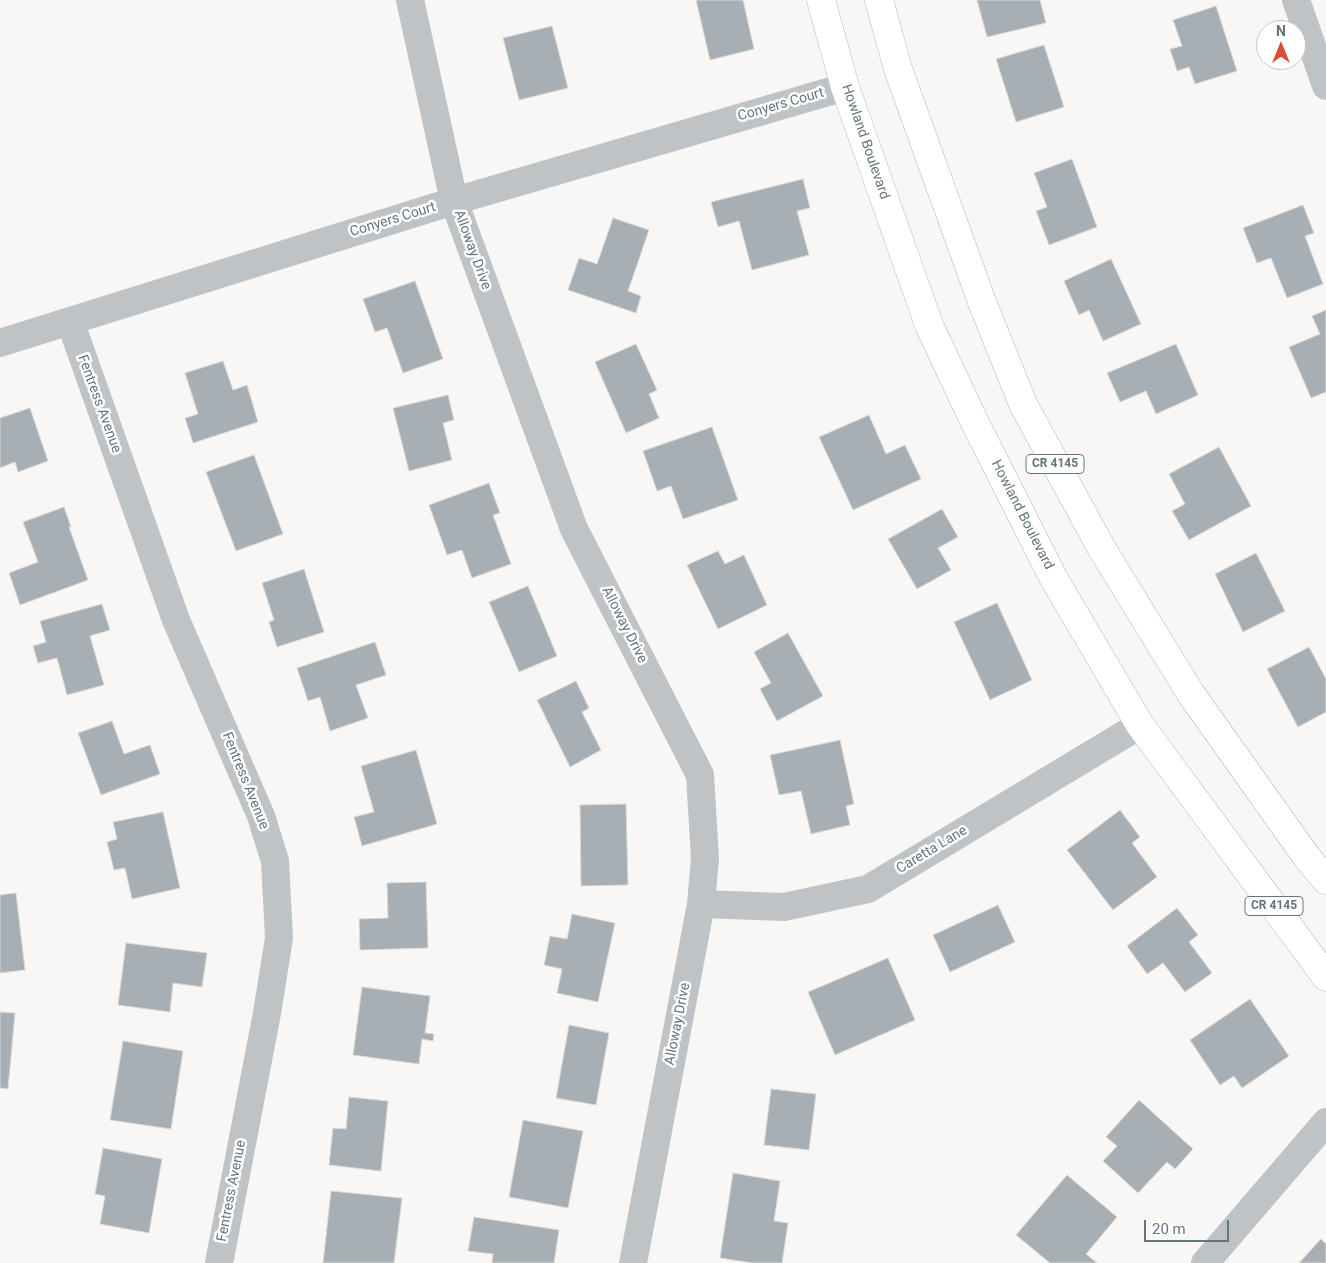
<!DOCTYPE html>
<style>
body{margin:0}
#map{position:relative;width:1326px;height:1263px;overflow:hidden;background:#f8f7f5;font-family:Roboto,sans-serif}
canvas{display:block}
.north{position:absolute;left:1256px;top:20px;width:50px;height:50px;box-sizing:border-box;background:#fff;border:1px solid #c1c8cb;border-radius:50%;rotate:0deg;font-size:14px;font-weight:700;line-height:20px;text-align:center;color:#65757e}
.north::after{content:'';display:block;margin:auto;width:18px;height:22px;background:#d85034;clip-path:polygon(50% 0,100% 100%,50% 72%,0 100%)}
.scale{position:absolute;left:1144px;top:1220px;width:85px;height:22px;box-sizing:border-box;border:2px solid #65757e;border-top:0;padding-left:6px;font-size:15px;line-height:18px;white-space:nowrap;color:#65757e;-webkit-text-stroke:4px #fff;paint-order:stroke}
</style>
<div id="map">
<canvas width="1326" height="1263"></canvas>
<div class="north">N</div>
<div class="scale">20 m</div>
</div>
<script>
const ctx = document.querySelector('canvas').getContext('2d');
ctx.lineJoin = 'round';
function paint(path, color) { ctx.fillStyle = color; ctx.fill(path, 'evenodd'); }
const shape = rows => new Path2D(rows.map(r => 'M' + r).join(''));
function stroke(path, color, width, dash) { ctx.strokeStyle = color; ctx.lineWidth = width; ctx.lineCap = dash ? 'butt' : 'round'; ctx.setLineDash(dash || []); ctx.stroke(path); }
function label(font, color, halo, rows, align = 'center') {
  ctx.font = font + ' Roboto,sans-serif'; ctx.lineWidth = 5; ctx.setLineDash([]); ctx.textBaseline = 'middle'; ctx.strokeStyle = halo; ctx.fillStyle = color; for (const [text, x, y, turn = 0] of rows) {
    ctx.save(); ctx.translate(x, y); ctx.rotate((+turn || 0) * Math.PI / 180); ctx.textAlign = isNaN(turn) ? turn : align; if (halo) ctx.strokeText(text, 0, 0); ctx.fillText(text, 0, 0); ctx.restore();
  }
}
const building = shape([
 [696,0,743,0,754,49,710,60,696,0],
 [977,0,1040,0,1046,23,987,37,977,0],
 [1216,6,1237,71,1195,84,1189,67,1177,71,1170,49,1182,46,1173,20,1216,6],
 [552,26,568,88,519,100,503,38,552,26],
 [1044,45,1064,107,1016,122,996,59,1044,45],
 [1072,159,1097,227,1049,245,1036,211,1047,207,1034,173,1072,159],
 [803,179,810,208,797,211,809,255,752,270,739,221,718,227,711,202,803,179],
 [1303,205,1314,233,1305,236,1323,284,1287,298,1271,258,1257,263,1243,228,1303,205],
 [613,218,649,230,628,291,641,296,636,313,568,290,579,258,597,264,613,218],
 [1111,259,1141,324,1103,341,1089,310,1079,315,1064,281,1111,259],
 [415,281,443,359,403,373,387,328,375,332,363,299,415,281],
 [1326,310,1326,392,1311,398,1289,347,1320,334,1312,316,1326,310],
 [636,344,657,390,649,394,659,418,626,433,595,362,636,344],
 [1176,344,1198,395,1156,414,1146,391,1120,402,1107,373,1176,344],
 [223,361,233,390,247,385,258,422,193,443,185,418,198,414,185,373,223,361],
 [448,395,454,420,443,423,452,460,409,471,393,408,448,395],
 [30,408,48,461,18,472,15,462,0,468,0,418,30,408],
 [869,415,886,454,905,445,921,479,853,510,819,437,869,415],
 [712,427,738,500,683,519,671,486,657,491,643,451,712,427],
 [1219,447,1251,506,1189,540,1172,511,1185,504,1169,474,1219,447],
 [254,455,283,534,236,551,206,472,254,455],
 [489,483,500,513,493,515,511,564,472,578,462,550,447,555,429,505,489,483],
 [64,507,71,527,69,527,88,580,20,605,9,573,38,562,23,522,64,507],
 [942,509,958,537,938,548,951,570,917,589,888,539,942,509],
 [718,551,725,564,744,555,767,605,718,629,687,565,718,551],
 [1256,553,1285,611,1243,632,1215,574,1256,553],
 [304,569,324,632,277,647,269,622,274,620,262,583,304,569],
 [528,586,557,656,519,672,489,602,528,586],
 [997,603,1032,680,990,700,954,622,997,603],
 [102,604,110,630,90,636,104,685,67,695,57,658,38,663,33,646,46,642,40,621,102,604],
 [788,633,823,696,777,721,760,689,771,683,754,652,788,633],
 [375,642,386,675,356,685,368,718,330,731,320,697,308,701,297,668,375,642],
 [1309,647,1326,679,1326,712,1298,727,1267,669,1309,647],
 [576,681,589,708,582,712,601,750,570,767,537,700,576,681],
 [112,721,124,754,150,745,160,774,101,795,78,733,112,721],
 [840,740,854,804,846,806,850,825,811,834,801,791,779,795,770,755,840,740],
 [416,750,437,824,362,846,354,817,374,812,361,766,416,750],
 [626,804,628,885,581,886,580,805,626,804],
 [1120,810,1140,837,1132,843,1157,877,1113,910,1067,850,1120,810],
 [163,812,180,888,132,899,125,868,114,870,107,842,117,839,113,822,163,812],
 [426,882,428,948,360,950,359,919,388,918,387,883,426,882],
 [16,893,25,970,0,973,0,895,16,893],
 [998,905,1015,942,950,972,933,935,998,905],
 [1177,908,1198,935,1189,942,1212,973,1185,992,1163,963,1147,974,1127,946,1177,908],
 [572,914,615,923,598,1002,557,993,562,969,544,965,550,936,567,939,572,914],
 [126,943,207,953,202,987,173,983,170,1012,118,1005,126,943],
 [888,958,915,1020,835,1055,808,992,888,958],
 [362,987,430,996,425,1033,434,1034,433,1041,422,1039,419,1064,353,1055,362,987],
 [1250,999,1289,1056,1242,1088,1234,1076,1220,1085,1190,1040,1250,999],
 [0,1012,15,1013,8,1089,0,1088,0,1012],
 [569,1025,609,1033,596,1105,556,1098,569,1025],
 [123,1041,183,1051,171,1129,110,1120,123,1041],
 [771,1089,816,1094,809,1150,764,1145,771,1089],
 [349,1097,388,1101,381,1171,329,1165,333,1128,346,1129,349,1097],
 [1139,1100,1193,1149,1175,1169,1167,1162,1138,1193,1103,1161,1117,1146,1106,1137,1139,1100],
 [523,1120,583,1131,568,1208,509,1197,523,1120],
 [103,1148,162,1159,149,1233,100,1224,105,1196,95,1194,103,1148],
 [733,1173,780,1181,774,1221,788,1223,782,1263,753,1263,720,1258,733,1173],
 [1067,1175,1117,1217,1086,1254,1097,1263,1050,1263,1016,1235,1067,1175],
 [331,1191,402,1198,394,1263,323,1263,331,1191],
 [474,1217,559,1230,554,1263,492,1263,493,1254,468,1251,474,1217],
 [1321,1239,1326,1244,1326,1263,1299,1263,1321,1239]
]);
paint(building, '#a7afb4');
stroke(building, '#d9d9d7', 1);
const primary = shape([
 [821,0,845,87,929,325,974,421,1054,579,1140,725,1326,977],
 [879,0,898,69,982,302,1023,404,1102,549,1191,694,1306,856,1326,880]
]);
stroke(primary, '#b2b8bb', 29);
stroke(shape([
 [410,0,454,201,574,529,700,775,705,858,701,904,633,1263],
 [1296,0,1326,86],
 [70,321,176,620,261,816,275,861,279,938,267,1013,219,1263],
 [0,343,454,201,845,87],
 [701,904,784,907,868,889,1140,725],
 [1205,1263,1326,1122]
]), '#bfc3c6', 28);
stroke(primary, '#fff', 28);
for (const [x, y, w] of [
 [1055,464,58],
 [1274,906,58]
]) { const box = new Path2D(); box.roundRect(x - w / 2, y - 9.5, w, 19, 4); ctx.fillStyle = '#fff'; ctx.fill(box); stroke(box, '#65757e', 1); }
label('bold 12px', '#65757e', null, [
 ["CR 4145",1055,464],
 ["CR 4145",1274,906]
]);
label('14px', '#65757e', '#fff', [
 ["Conyers Court",781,105,-16],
 ["Howland Boulevard",865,142,71],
 ["Conyers Court",393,220,-17],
 ["Alloway Drive",472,250,70],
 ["Fentress Avenue",99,404,70],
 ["Howland Boulevard",1022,515,63],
 ["Alloway Drive",624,625,63],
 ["Fentress Avenue",245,781,68],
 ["Caretta Lane",932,850,-31],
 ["Alloway Drive",678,1024,-79],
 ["Fentress Avenue",232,1191,-79]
]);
</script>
